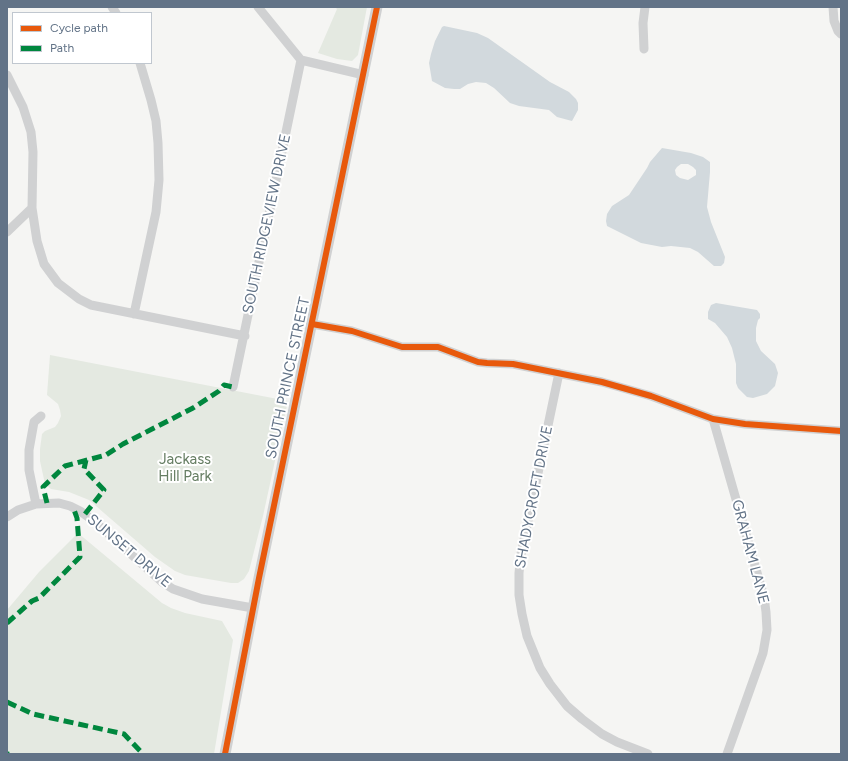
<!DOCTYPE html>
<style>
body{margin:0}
#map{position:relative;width:848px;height:761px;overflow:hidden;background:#f5f5f3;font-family:Figtree,sans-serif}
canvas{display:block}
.frame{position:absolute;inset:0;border:8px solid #627387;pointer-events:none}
.legend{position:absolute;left:12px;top:12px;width:140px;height:52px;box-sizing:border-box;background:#fff;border:1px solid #c0c7cf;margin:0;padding:5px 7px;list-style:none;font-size:12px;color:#627387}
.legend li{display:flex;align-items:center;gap:8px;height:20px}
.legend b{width:20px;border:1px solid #c0c7cf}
</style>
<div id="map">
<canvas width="848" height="761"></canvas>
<div class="frame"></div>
<ul class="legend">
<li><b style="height:5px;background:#e8590c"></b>Cycle path</li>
<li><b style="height:5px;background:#00873e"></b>Path</li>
</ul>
</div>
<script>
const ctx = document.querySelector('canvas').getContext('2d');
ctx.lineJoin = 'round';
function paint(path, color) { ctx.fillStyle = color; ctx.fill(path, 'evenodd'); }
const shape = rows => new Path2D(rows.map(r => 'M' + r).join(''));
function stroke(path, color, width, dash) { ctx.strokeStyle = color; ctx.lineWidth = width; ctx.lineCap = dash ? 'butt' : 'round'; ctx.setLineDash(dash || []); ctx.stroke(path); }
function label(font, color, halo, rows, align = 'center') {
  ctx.font = font + ' Figtree,sans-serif'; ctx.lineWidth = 4; ctx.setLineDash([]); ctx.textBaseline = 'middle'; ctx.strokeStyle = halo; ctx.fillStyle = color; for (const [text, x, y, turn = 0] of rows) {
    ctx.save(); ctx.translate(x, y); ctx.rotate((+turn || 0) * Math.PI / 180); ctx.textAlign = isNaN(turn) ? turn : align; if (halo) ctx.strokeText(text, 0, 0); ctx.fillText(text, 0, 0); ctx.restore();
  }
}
paint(shape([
 [335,7,367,7,358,55,352,61,337,59,318,53,337,9],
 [50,355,288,401,263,516,249,571,244,579,238,583,231,583,185,575,175,571,155,557,89,500,69,492,51,489,45,484,40,461,40,449,42,434,45,431,55,427,58,423,61,416,60,410,58,404,47,395],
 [78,533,162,603,171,608,185,613,222,621,233,640,214,754,7,754,7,610,39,572]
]), '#e4e9e1');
paint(shape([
 [444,26,477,33,488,38,550,82,569,92,576,99,578,103,578,110,572,121,557,117,549,110,519,106,510,103,494,88,486,83,476,82,468,84,460,89,454,89,445,88,432,81,429,63,431,54,435,41,442,27],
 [662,148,691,153,703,157,710,162,710,172,707,207,711,222,725,257,724,263,721,266,714,266,698,252,690,248,671,246,662,247,641,243,607,226,606,221,607,214,612,206,629,195,647,168,650,162],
 [681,164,688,164,693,167,696,170,696,175,688,180,680,178,676,175,675,170,677,167],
 [716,303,757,310,760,314,760,318,758,320,756,328,756,341,761,351,775,364,778,373,775,386,767,394,753,398,747,397,738,388,736,383,736,364,732,348,727,337,715,323,708,319,708,312,711,305]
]), '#d2d9dd');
stroke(shape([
 [112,7,116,13],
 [258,7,301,60,364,75],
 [833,7,834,21,838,31,841,34],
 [644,49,643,23,645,7],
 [7,75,23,107,31,132,33,152,32,208,37,241,44,264,58,283,79,299,91,305,245,336],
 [7,232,32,208],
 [134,314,156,212,159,180,158,143,156,121,151,100,140,63],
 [312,324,352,331,402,347,438,347,478,362,487,363,513,364,602,382,651,396,713,419,745,424,841,431],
 [559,373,521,554,519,573,519,595,522,614,527,636,540,668,550,684,567,706,582,719,602,734,617,742,648,754],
 [233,387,301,60],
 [713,419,764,597,766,612,767,630,763,653,727,754],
 [36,504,29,470,29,450,34,422,41,416],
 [7,517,18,510,36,504,59,503,70,506,80,511,94,521,162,582,173,589,202,599,253,608]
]), '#d0d1d2', 9);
stroke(shape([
 [225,754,259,578,377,7]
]), '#d0d1d2', 11);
stroke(shape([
 [47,503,43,487,65,466,106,455,123,444,193,408,219,391,224,385,233,387],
 [85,514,104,490,84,469,86,460],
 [7,623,32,601,39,598,80,557,77,518,73,507],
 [7,702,33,714,124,734,143,754],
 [7,753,8,754]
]), '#00873e', 5, [10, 5]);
stroke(shape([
 [312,324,352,331,402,347,438,347,478,362,487,363,513,364,602,382,651,396,713,419,745,424,841,431],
 [225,754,259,578,377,7]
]), '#e8590c', 6);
label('15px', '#627387', '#fff', [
 ["SOUTH RIDGEVIEW DRIVE",267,224,-78],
 ["SOUTH PRINCE STREET",288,378,-78],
 ["SHADYCROFT DRIVE",534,497,-79],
 ["SUNSET DRIVE",129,551,40],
 ["GRAHAM LANE",750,552,75]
]);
label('15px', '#657d62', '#fff', [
 ["Jackass",185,460],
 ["Hill Park",185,477]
]);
</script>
